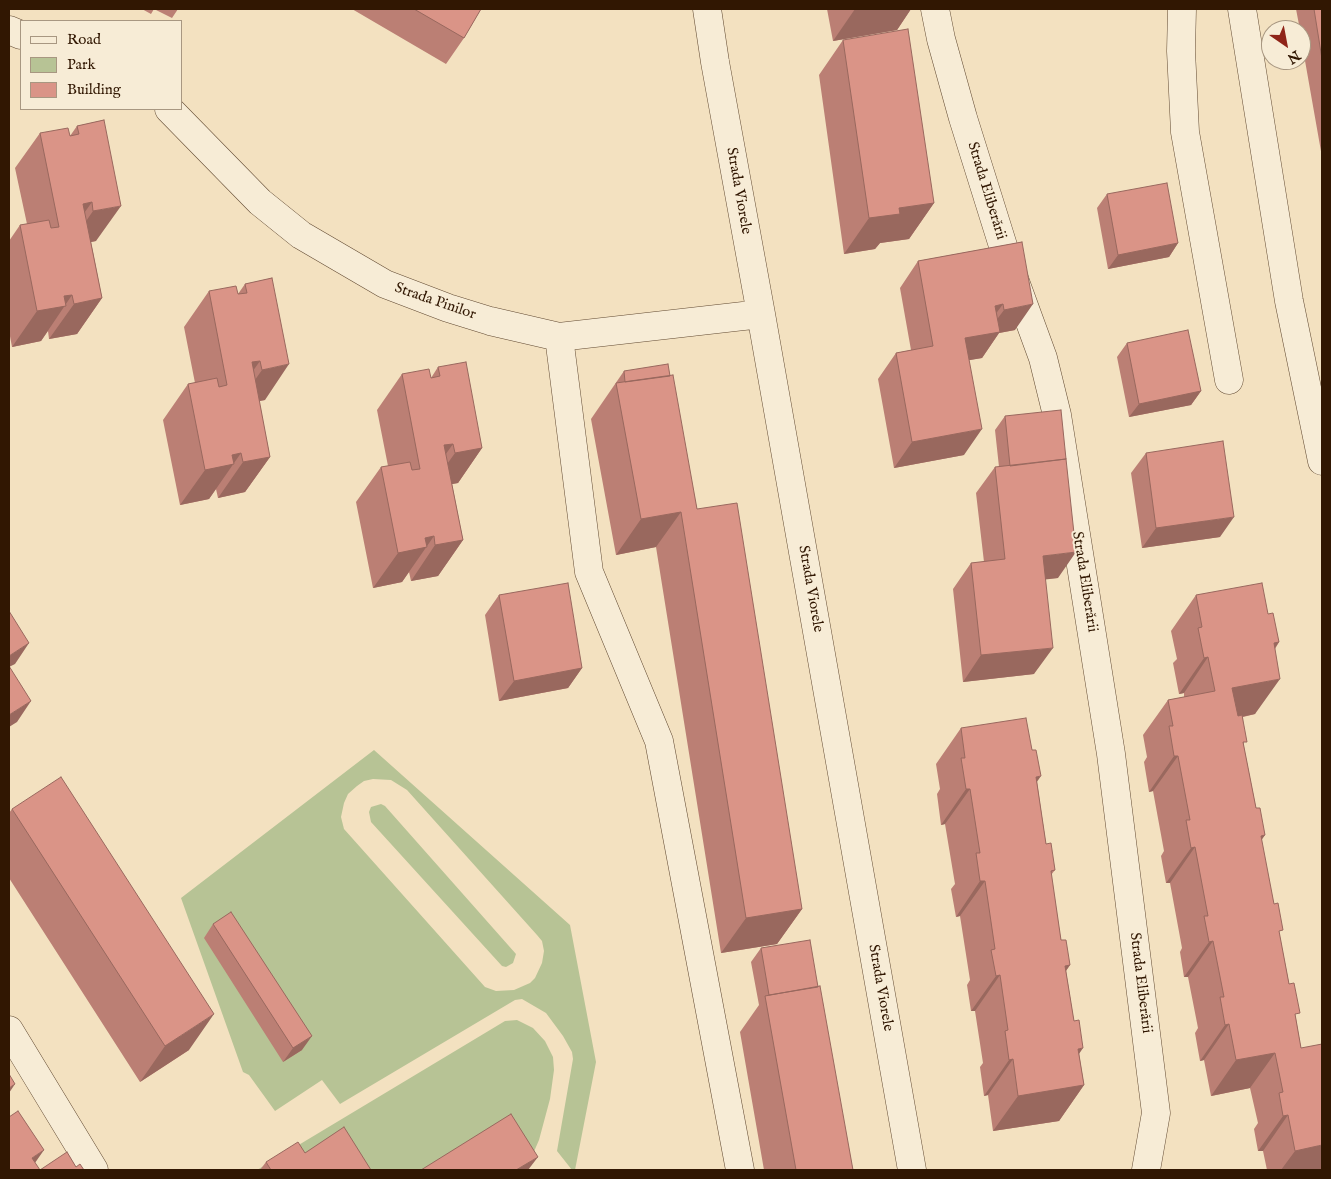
<!DOCTYPE html>
<meta charset="utf-8">
<style>
body{margin:0}
#map{position:relative;width:1331px;height:1179px;overflow:hidden;background:#f3e1c0;font-family:"IM FELL English",serif}
canvas{display:block}
.frame{position:absolute;inset:0;border:10px solid #311702;pointer-events:none}
.legend{position:absolute;left:20px;top:20px;width:162px;height:90px;box-sizing:border-box;background:#f7ecd6;border:1px solid #a89781;margin:0;padding:6px 9px;list-style:none;font-size:15px;color:#311702}
.legend li{display:flex;align-items:center;gap:10px;height:25px}
.legend b{width:25px;border:1px solid #a89781}
.north{position:absolute;left:1261px;top:20px;width:50px;height:50px;box-sizing:border-box;background:#f7ecd6;border:1px solid #a89781;border-radius:50%;rotate:147deg;font-size:14px;font-weight:700;line-height:20px;text-align:center;color:#311702}
.north::after{content:'';display:block;margin:auto;width:18px;height:22px;background:#8f2418;clip-path:polygon(50% 0,100% 100%,50% 72%,0 100%)}
</style>
<div id="map">
<canvas width="1331" height="1179"></canvas>
<div class="frame"></div>
<ul class="legend">
<li><b style="height:6px;background:#f7ecd6"></b>Road</li>
<li><b style="height:14px;background:#b7c395"></b>Park</li>
<li><b style="height:14px;background:#da9487"></b>Building</li>
</ul>
<div class="north">N</div>
</div>
<script>
const ctx = document.querySelector('canvas').getContext('2d');
ctx.lineJoin = 'round';
function paint(path, color) { ctx.fillStyle = color; ctx.fill(path, 'evenodd'); }
const shape = rows => new Path2D(rows.map(r => 'M' + r).join(''));
function stroke(path, color, width, dash) { ctx.strokeStyle = color; ctx.lineWidth = width; ctx.lineCap = dash ? 'butt' : 'round'; ctx.setLineDash(dash || []); ctx.stroke(path); }
function label(font, color, halo, rows, align = 'center') {
  ctx.font = font + ' "IM FELL English",serif'; ctx.lineWidth = 4; ctx.setLineDash([]); ctx.textBaseline = 'middle'; ctx.strokeStyle = halo; ctx.fillStyle = color; for (const [text, x, y, turn = 0] of rows) {
    ctx.save(); ctx.translate(x, y); ctx.rotate((+turn || 0) * Math.PI / 180); ctx.textAlign = isNaN(turn) ? turn : align; if (halo) ctx.strokeText(text, 0, 0); ctx.fillText(text, 0, 0); ctx.restore();
  }
}
paint(shape([
 [374,750,570,925,596,1062,575,1170,572,1170,557,1151,573,1059,572,1052,563,1036,546,1013,522,999,515,1000,340,1104,322,1080,275,1111,249,1075,243,1072,181,898],
 [373,779,391,780,407,790,537,935,542,941,544,951,542,963,535,978,530,983,514,990,496,991,485,987,344,829,341,817,344,803,348,794,357,786,364,781],
 [381,804,385,806,516,954,513,963,506,967,502,966,371,822,369,812,371,807],
 [517,1020,533,1028,545,1041,553,1057,554,1070,550,1099,539,1140,526,1170,257,1170,505,1021]
]), '#b7c395');
const minor = shape([
 [707,9,715,62,761,314,912,1170],
 [935,9,941,39,963,118,1009,265,1043,358,1057,415,1111,754,1156,1113,1146,1170],
 [1182,9,1181,51,1185,132,1229,380],
 [1242,9,1289,301,1322,461],
 [9,30,21,35],
 [169,109,260,202,301,235,385,284,448,308,490,321,559,337,761,314],
 [559,337,589,572,659,741,740,1170],
 [9,1030,94,1170]
]);
stroke(minor, '#624a32', 29);
stroke(minor, '#f7ecd6', 28);
paint(shape([
 [142,9,154,9,151,14],
 [154,9,178,9,172,18],
 [352,9,481,9,464,38,446,64],
 [827,9,911,9,897,30,833,41],
 [1296,9,1322,9,1322,157,1301,38,1301,30,1300,30],
 [843,40,934,203,909,239,880,243,875,249,844,254,819,75],
 [104,120,96,241,91,242,102,298,77,334,49,339,48,331,41,341,12,347,9,331,9,241,20,225,27,224,15,168,40,133,70,136,77,126],
 [1107,194,1178,243,1169,257,1108,269,1097,208],
 [1022,242,1015,330,999,333,982,358,969,360,964,455,894,468,878,379,896,353,911,350,900,288,918,261],
 [272,278,265,400,259,401,270,457,245,492,218,498,216,489,209,499,180,505,163,420,188,384,195,383,184,327,209,291,238,294,245,284],
 [1127,343,1201,391,1191,405,1129,417,1117,357],
 [438,367,482,448,458,483,452,484,463,540,438,576,411,581,409,572,402,582,373,588,356,502,381,467,388,466,377,410,402,374,431,378],
 [624,371,670,376,697,509,802,909,777,944,721,953,656,547,616,555,591,419],
 [1005,416,1058,578,1045,579,1034,674,963,682,953,589,971,563,984,562,976,493,995,467,999,467,995,430],
 [1146,453,1220,537,1142,548,1131,473],
 [499,595,582,668,568,688,499,701,485,615],
 [1196,595,1268,614,1279,642,1275,649,1255,714,1243,717,1244,747,1256,808,1265,835,1261,840,1296,1019,1322,1170,1267,1170,1263,1151,1258,1151,1254,1129,1258,1123,1250,1088,1211,1096,1204,1060,1200,1061,1195,1033,1198,1028,1188,977,1184,977,1180,952,1182,948,1170,883,1166,883,1161,856,1164,851,1153,791,1149,792,1144,762,1147,757,1143,735,1168,700,1184,697,1184,693,1179,694,1173,663,1177,659,1171,631],
 [961,728,1037,782,1046,844,1055,870,1051,875,1061,940,1070,965,1066,971,1084,1085,1059,1121,993,1131,988,1095,984,1096,980,1067,983,1063,975,1011,971,1011,967,985,970,980,960,916,956,917,951,889,955,884,945,824,941,825,937,794,940,789,936,764],
 [12,809,189,1050,140,1082,9,878,9,813],
 [213,924,302,1050,283,1062,204,938],
 [761,948,817,987,853,1170,764,1170,740,1032,759,1005,751,962],
 [305,1153,371,1170,260,1170,266,1162]
]), '#bb7f74');
paint(shape([
 [855,9,911,9,897,30,833,41],
 [92,202,67,237,83,204],
 [934,203,909,239,880,243,875,249,844,254,869,218,899,208],
 [121,206,96,241,69,246,93,211],
 [1178,243,1169,257,1108,269,1118,255],
 [72,295,41,341,12,347,37,311,64,296],
 [102,298,77,334,49,339,74,304],
 [1003,304,984,330,995,306],
 [1033,304,1015,330,999,333,982,358,947,364,965,338,986,334,1004,310],
 [260,361,235,396,252,362],
 [289,364,265,400,237,405,262,370],
 [1201,391,1191,405,1129,417,1139,404],
 [982,429,964,455,894,468,912,442],
 [453,444,428,479,444,445],
 [482,448,458,483,430,488,455,453],
 [241,453,209,499,180,505,205,470,232,455],
 [270,457,245,492,218,498,243,462],
 [681,512,656,547,616,555,641,519],
 [1234,517,1220,537,1142,548,1156,528],
 [434,536,402,582,373,588,398,553,425,538],
 [463,540,438,576,411,581,435,545],
 [1076,552,1058,578,1024,582,1043,556],
 [1279,642,1254,678,1274,643],
 [29,643,15,664,9,667,9,656],
 [1053,648,1034,674,963,682,981,655],
 [1208,657,1184,693,1179,694,1204,658],
 [582,668,568,688,499,701,514,681],
 [1280,679,1255,714,1208,724,1232,688],
 [31,701,17,722,9,727,9,715],
 [1174,756,1178,756,1153,791,1149,792],
 [1041,776,1016,812,1036,777],
 [966,789,970,789,945,824,941,825],
 [1265,835,1240,871,1261,836],
 [1195,847,1170,883,1166,883,1191,848],
 [980,881,985,881,960,916,956,917],
 [802,909,777,944,721,953,746,918],
 [1213,941,1188,977,1184,977,1209,942],
 [1070,965,1045,1000,1065,966],
 [1000,975,975,1011,971,1011,996,976],
 [214,1014,189,1050,140,1082,165,1046],
 [1229,1024,1204,1060,1200,1061,1225,1025],
 [312,1036,302,1050,283,1062,293,1048],
 [1083,1048,1059,1084,1078,1049],
 [1275,1053,1250,1088,1211,1096,1236,1060],
 [1013,1059,988,1095,984,1096,1009,1060],
 [15,1084,9,1093,9,1088],
 [1084,1085,1059,1121,993,1131,1018,1096],
 [1288,1115,1263,1151,1258,1151,1283,1116],
 [1322,1145,1322,1170,1281,1170,1295,1151],
 [44,1150,30,1170,32,1158],
 [538,1157,528,1170,516,1170]
]), '#99685e');
const building = shape([
 [414,9,481,9,464,38,414,9],
 [1314,9,1322,9,1322,59,1314,9],
 [908,29,934,203,899,208,900,214,869,218,843,40,908,29],
 [104,120,121,206,93,211,92,202,83,204,102,298,74,304,72,295,64,296,66,306,37,311,20,225,49,220,51,228,59,227,40,133,68,128,70,136,79,134,77,126,104,120],
 [1167,183,1178,243,1118,255,1107,194,1167,183],
 [1022,242,1033,304,1004,310,1003,304,995,306,1000,332,965,338,982,429,912,442,896,353,933,346,918,261,1022,242],
 [272,278,289,364,262,370,260,361,252,362,270,457,243,462,241,453,232,455,234,464,205,470,188,384,217,378,219,387,227,385,209,291,236,286,238,294,247,293,245,284,272,278],
 [1188,330,1201,391,1139,404,1127,343,1188,330],
 [466,362,482,448,455,453,453,444,444,445,463,540,435,545,434,536,425,538,427,547,398,553,381,467,410,462,412,470,420,469,402,374,429,369,431,378,440,376,438,367,466,362],
 [668,364,670,376,625,382,624,371,668,364],
 [673,375,697,509,737,503,802,909,746,918,681,512,641,519,616,383,673,375],
 [1061,410,1066,459,1010,466,1005,416,1061,410],
 [1223,441,1234,517,1156,528,1146,453,1223,441],
 [1066,459,1076,552,1043,556,1053,648,981,655,971,563,1005,559,995,467,1066,459],
 [568,583,582,668,514,681,499,595,568,583],
 [1262,583,1268,614,1273,613,1279,642,1274,643,1280,679,1232,688,1238,716,1242,715,1247,742,1243,742,1256,808,1260,808,1265,835,1261,836,1274,904,1278,903,1283,930,1279,931,1289,984,1294,983,1300,1013,1295,1014,1301,1048,1322,1044,1322,1145,1295,1151,1288,1115,1283,1116,1279,1093,1283,1092,1275,1053,1236,1060,1229,1024,1225,1025,1220,997,1224,997,1213,941,1209,942,1204,916,1208,916,1195,847,1191,848,1186,820,1190,820,1178,756,1174,756,1169,726,1173,726,1168,700,1215,691,1208,657,1204,658,1198,628,1202,627,1196,595,1262,583],
 [9,611,29,643,9,656,9,611],
 [9,666,31,701,9,715,9,666],
 [1026,718,1032,750,1036,750,1041,776,1036,777,1046,844,1051,843,1055,870,1051,871,1061,940,1066,940,1070,965,1065,966,1074,1021,1079,1020,1083,1048,1078,1049,1084,1085,1018,1096,1013,1059,1009,1060,1005,1031,1008,1030,1000,975,996,976,991,950,995,949,985,881,980,881,976,853,980,853,970,789,966,789,961,758,965,758,961,728,1026,718],
 [61,777,214,1014,165,1046,12,809,61,777],
 [231,912,312,1036,293,1048,213,924,231,912],
 [810,940,818,987,769,995,761,948,810,940],
 [820,986,853,1170,796,1170,765,996,820,986],
 [9,1074,15,1084,9,1088,9,1074],
 [18,1111,44,1150,32,1158,40,1170,9,1170,9,1117,18,1111],
 [511,1114,538,1157,516,1170,421,1170,511,1114],
 [344,1127,371,1170,271,1170,266,1162,298,1142,305,1153,344,1127],
 [67,1152,76,1167,80,1164,84,1170,40,1170,67,1152]
]);
paint(building, '#da9487');
stroke(building, '#99685e', 1);
label('15px', '#311702', '#f7ecd6', [
 ["Strada Viorele",738,191,80],
 ["Strada Eliberării",986,191,73],
 ["Strada Pinilor",435,302,19],
 ["Strada Eliberării",1084,582,81],
 ["Strada Viorele",810,589,80],
 ["Strada Eliberării",1140,983,83],
 ["Strada Viorele",880,988,80]
]);
</script>
